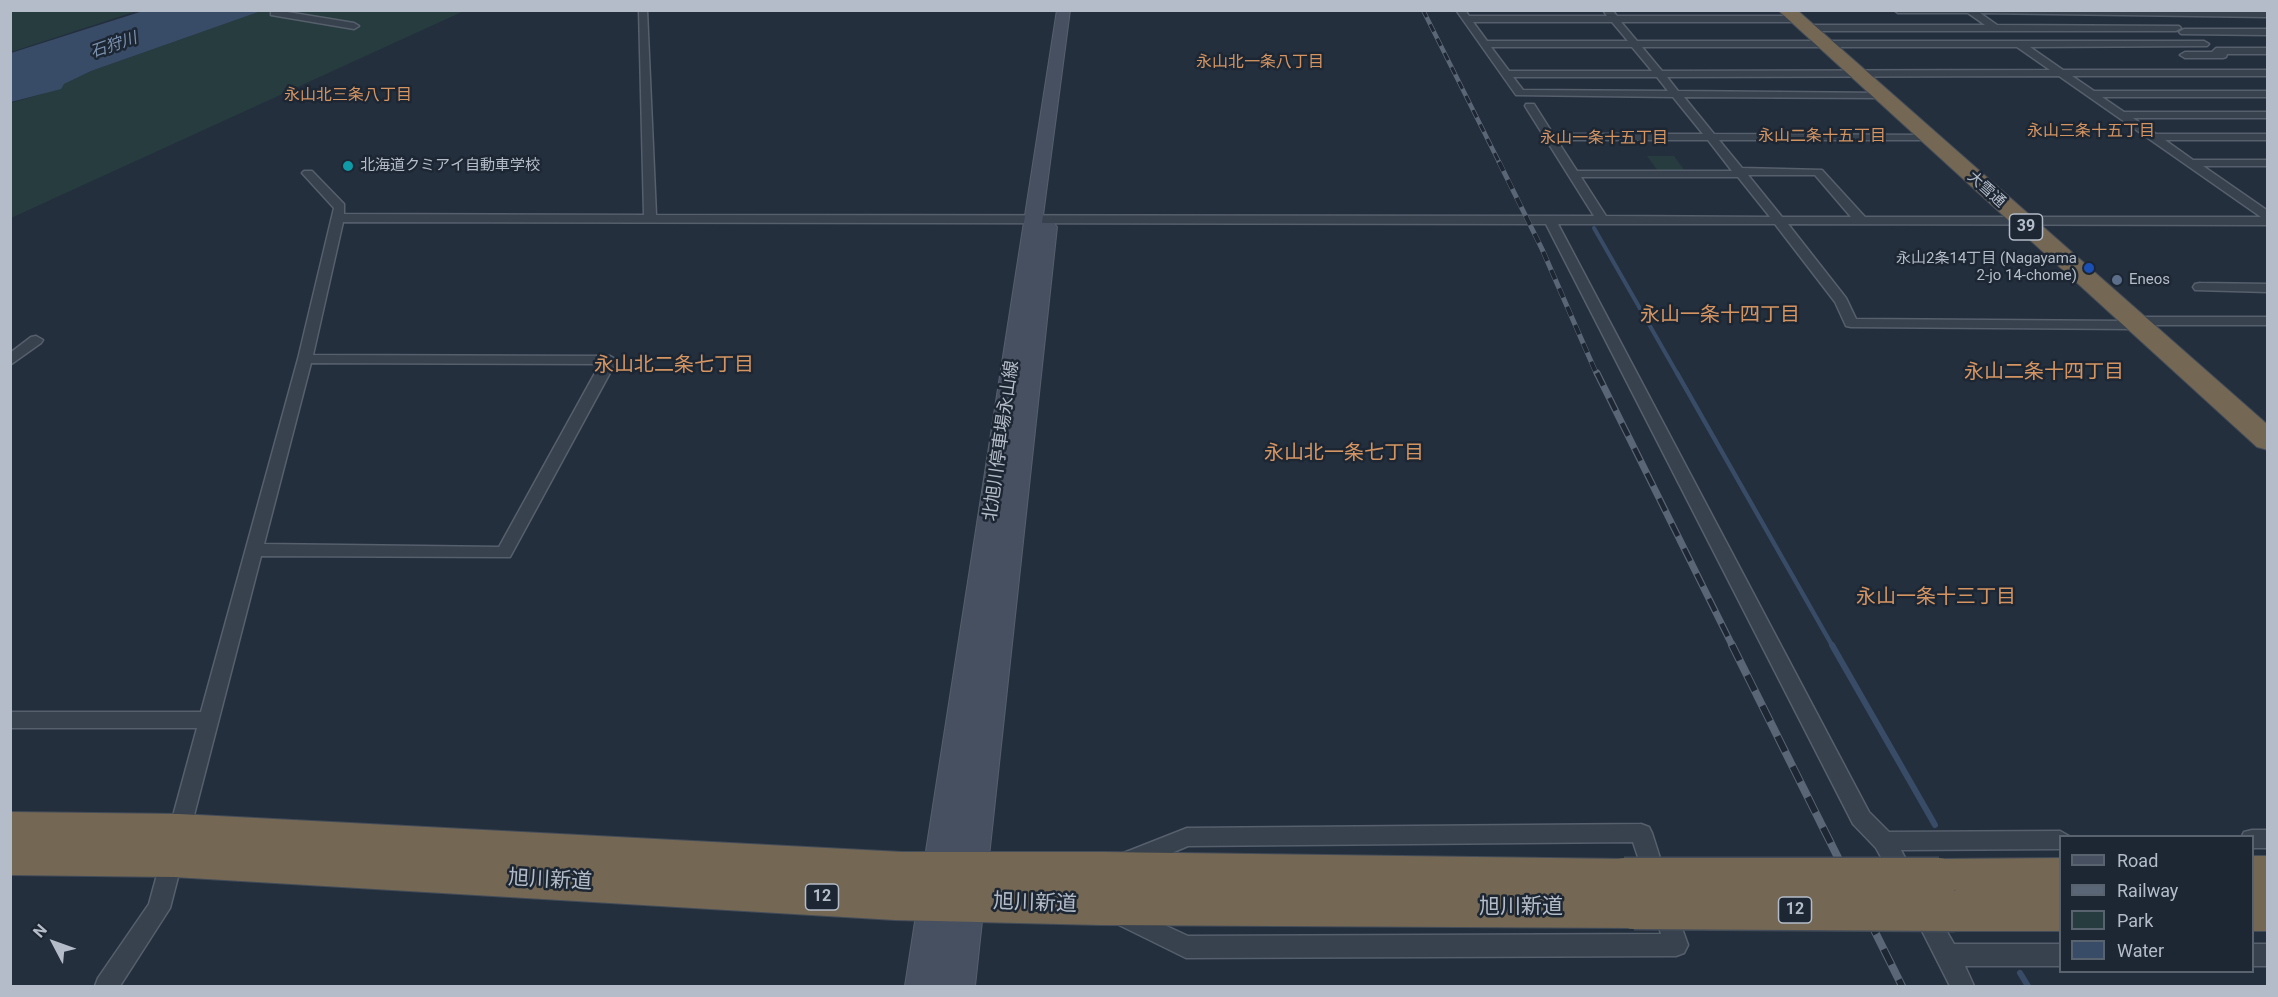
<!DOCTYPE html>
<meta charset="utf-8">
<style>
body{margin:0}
#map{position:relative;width:2278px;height:997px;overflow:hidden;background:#242f3e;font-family:Roboto,sans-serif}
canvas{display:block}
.frame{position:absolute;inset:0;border:12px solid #b4bcc9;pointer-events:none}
.legend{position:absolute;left:2059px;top:835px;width:195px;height:138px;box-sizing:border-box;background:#1d2633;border:2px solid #59626f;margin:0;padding:8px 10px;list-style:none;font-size:18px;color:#b4bcc9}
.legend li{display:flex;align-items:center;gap:12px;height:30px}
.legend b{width:30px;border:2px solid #59626f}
.north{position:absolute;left:24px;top:913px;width:60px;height:60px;-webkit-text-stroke:4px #1d2633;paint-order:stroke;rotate:311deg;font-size:16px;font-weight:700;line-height:24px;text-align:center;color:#b4bcc9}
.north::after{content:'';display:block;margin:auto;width:21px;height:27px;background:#b4bcc9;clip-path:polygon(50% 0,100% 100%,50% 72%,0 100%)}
</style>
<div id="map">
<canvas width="2278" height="997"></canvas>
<div class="frame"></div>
<ul class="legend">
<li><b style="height:8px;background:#465061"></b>Road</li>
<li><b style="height:8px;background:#5a6575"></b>Railway</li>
<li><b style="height:16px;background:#263c3f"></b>Park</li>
<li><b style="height:16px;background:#394c67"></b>Water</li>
</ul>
<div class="north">N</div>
</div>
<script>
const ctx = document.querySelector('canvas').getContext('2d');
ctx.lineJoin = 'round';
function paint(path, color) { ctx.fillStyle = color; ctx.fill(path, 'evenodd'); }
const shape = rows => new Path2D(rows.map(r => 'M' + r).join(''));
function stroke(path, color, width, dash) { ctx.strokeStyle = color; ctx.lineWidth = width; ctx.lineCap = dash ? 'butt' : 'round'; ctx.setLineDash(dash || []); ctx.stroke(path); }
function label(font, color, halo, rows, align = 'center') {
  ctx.font = font + ' Roboto,"Noto Sans JP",sans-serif'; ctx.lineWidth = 5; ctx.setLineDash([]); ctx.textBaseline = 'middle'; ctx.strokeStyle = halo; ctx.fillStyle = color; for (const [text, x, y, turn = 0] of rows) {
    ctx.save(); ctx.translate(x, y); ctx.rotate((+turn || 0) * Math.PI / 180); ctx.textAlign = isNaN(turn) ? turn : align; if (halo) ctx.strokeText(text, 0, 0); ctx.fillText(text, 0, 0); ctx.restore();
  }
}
paint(shape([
 [11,10,137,10,137,11,11,52],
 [260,11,464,11,11,218,11,103,45,93,91,71],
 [1647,156,1674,156,1685,171,1658,171]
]), '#263c3f');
paint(shape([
 [143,11,261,11,91,71,64,84,61,89,11,102,11,53]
]), '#394c67');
stroke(shape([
 [1594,228,1678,375]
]), '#394c67', 4);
stroke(shape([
 [1677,373,1833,647]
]), '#394c67', 4.5);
stroke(shape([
 [1832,645,1935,825],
 [2020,973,2028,986]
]), '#394c67', 6);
const street = shape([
 [275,10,354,23,359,26,354,29,271,15,271,11,275,10],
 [639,10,647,10,656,215,1594,216,1525,106,1526,104,1534,104,1553,134,1703,134,1673,97,1516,95,1456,10,1465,10,1469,16,1607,16,1603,10,1612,10,1617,16,1795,16,1800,19,1795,22,1621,22,1637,41,2204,41,2209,44,2207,46,2030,47,2063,70,2268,70,2268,76,2072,76,2094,91,2268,91,2268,97,2102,97,2124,112,2268,112,2268,118,2133,118,2156,134,2268,134,2268,140,2165,140,2193,160,2268,160,2268,166,2203,166,2268,211,2268,225,1788,224,1846,298,1856,319,2125,321,2132,317,2268,317,2268,325,2143,325,2136,329,1851,327,1846,326,1835,302,1775,224,1558,224,1869,812,1889,832,2060,831,2069,836,2060,836,2060,849,1901,850,1915,877,1912,884,1904,887,1896,884,1876,848,1853,824,1546,224,343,222,313,355,610,356,617,360,510,557,261,556,170,908,120,986,95,986,98,978,149,904,197,728,10,728,10,712,201,712,298,359,334,208,302,173,304,171,312,171,344,204,344,214,644,215,639,10],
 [1473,22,1612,22,1628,41,1487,41,1473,22],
 [1491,47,1632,47,1652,71,1509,71,1491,47],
 [1642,47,2017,47,2050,70,1662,71,1642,47],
 [2059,76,2261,217,1865,217,1822,170,1742,168,1719,140,1927,140,1931,139,1931,135,1714,134,1684,97,1880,98,1884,97,1884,93,1678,91,1667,77,2059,76],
 [1513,77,1657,77,1668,91,1523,90,1513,77],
 [1557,140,1708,140,1732,171,1577,171,1557,140],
 [1748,175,1815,175,1851,217,1782,217,1748,175],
 [1581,177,1738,177,1770,217,1606,216,1581,177],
 [311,363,600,364,499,547,264,544,311,363],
 [1894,10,2268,11,2268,17,1980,13,1997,25,2179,26,2181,28,2176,31,1804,31,1799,28,1804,25,1985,25,1968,13,1898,13,1894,10],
 [2184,29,2268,29,2268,35,2181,34,2179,32,2184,29],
 [2216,48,2268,48,2268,54,2227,54,2226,57,2223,58,2185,58,2180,55,2185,52,2212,52,2216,48],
 [2200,283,2268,284,2268,292,2195,290,2193,287,2195,284,2200,283],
 [36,336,43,340,41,343,10,365,10,353,31,337,36,336],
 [1641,824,1649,827,1652,833,1666,877,1663,884,1655,887,1647,884,1633,842,1188,846,1129,871,1121,868,1118,861,1121,854,1187,828,1641,824],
 [2252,830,2268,830,2268,848,2252,848,2252,836,2242,836,2244,832,2252,830],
 [1665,900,1673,903,1688,945,1684,953,1676,956,1186,958,1113,922,1110,915,1113,908,1121,905,1188,936,1661,934,1654,910,1657,903,1665,900],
 [1924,903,1932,906,1954,944,2060,944,2060,966,1965,966,1974,986,1950,986,1913,913,1916,906,1924,903],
 [2252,944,2268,944,2268,966,2252,966,2252,944]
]);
const secondary = shape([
 [1057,10,1070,10,1042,223,1054,223,1057,227,975,986,905,986,1057,10]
]);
const highway = shape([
 [1778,10,1797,10,2268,425,2268,450,2257,447,1778,10],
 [10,812,179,814,902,852,1104,852,1624,859,1639,865,1645,878,1639,891,1649,895,1656,909,1649,923,1634,928,1101,925,895,920,174,877,10,875,10,812],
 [2252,856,2268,856,2268,931,2252,931,2252,856],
 [2060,858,2060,931,1955,931,1940,925,1933,911,1941,897,1924,891,1918,878,1924,865,1939,859,2060,858]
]);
stroke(street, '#565f6c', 3);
stroke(secondary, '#565f6c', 2);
stroke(highway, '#434c59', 2);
paint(street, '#38414e');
paint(secondary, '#465061');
paint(highway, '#746855');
const railFar3 = shape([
 [1423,10,1500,164]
]);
const railFar2 = shape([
 [1499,162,1542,249,1597,375]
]);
const railFar1 = shape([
 [1597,373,1733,647]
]);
const rail = shape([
 [1732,645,1902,986]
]);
stroke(railFar3, '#5a6575', 4.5);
stroke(railFar2, '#5a6575', 5);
stroke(railFar1, '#5a6575', 7);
stroke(rail, '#5a6575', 8);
stroke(railFar3, '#1d2633', 3, [8]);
stroke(railFar2, '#1d2633', 4, [10]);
stroke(railFar1, '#1d2633', 4.5, [14]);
stroke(rail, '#1d2633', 6, [17]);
const highwayBridge = shape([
 [1624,878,1939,878],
 [1634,909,1955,911]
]);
stroke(highwayBridge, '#434c59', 43, []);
stroke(highwayBridge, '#746855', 40);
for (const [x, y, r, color] of [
 [348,166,6,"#0f9aa8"],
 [2089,268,6,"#1a4fb4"],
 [2117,280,6,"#5c6f8a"]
]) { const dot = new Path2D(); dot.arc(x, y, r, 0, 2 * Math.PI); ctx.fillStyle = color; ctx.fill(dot); stroke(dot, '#1d2633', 2); }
label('15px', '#b4bcc9', '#1d2633', [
 ["北海道クミアイ自動車学校",360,166],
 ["永山2条14丁目 (Nagayama",2077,259,"right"],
 ["2-jo 14-chome)",2077,276,"right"],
 ["Eneos",2129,280]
], 'left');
label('15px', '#b4bcc9', '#1d2633', [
 ["大雪通",1986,190,42]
]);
label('italic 16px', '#7c92b1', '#1d2633', [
 ["石狩川",114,46,-19]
]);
label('16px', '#d59563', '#1d2633', [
 ["永山北一条八丁目",1260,63],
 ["永山北三条八丁目",348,96],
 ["永山三条十五丁目",2091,132],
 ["永山二条十五丁目",1822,137],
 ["永山一条十五丁目",1604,139]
]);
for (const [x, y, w] of [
 [2026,227,33],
 [822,897,33],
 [1795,910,33]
]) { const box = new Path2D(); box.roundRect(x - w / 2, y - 13, w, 26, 4.5); ctx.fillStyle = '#1d2633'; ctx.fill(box); stroke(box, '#b4bcc9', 1.5); }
label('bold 16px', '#b4bcc9', null, [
 ["39",2026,227],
 ["12",822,897],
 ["12",1795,910]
]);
label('18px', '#b4bcc9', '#1d2633', [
 ["北旭川停車場永山線",1002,441,-82]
]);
label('20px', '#d59563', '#1d2633', [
 ["永山一条十四丁目",1720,316],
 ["永山北二条七丁目",674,366],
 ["永山二条十四丁目",2044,373],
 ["永山北一条七丁目",1344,454],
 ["永山一条十三丁目",1936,598]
]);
label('21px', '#b4bcc9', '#1d2633', [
 ["旭川新道",550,881,3],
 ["旭川新道",1035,904,2],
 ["旭川新道",1521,908]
]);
</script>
